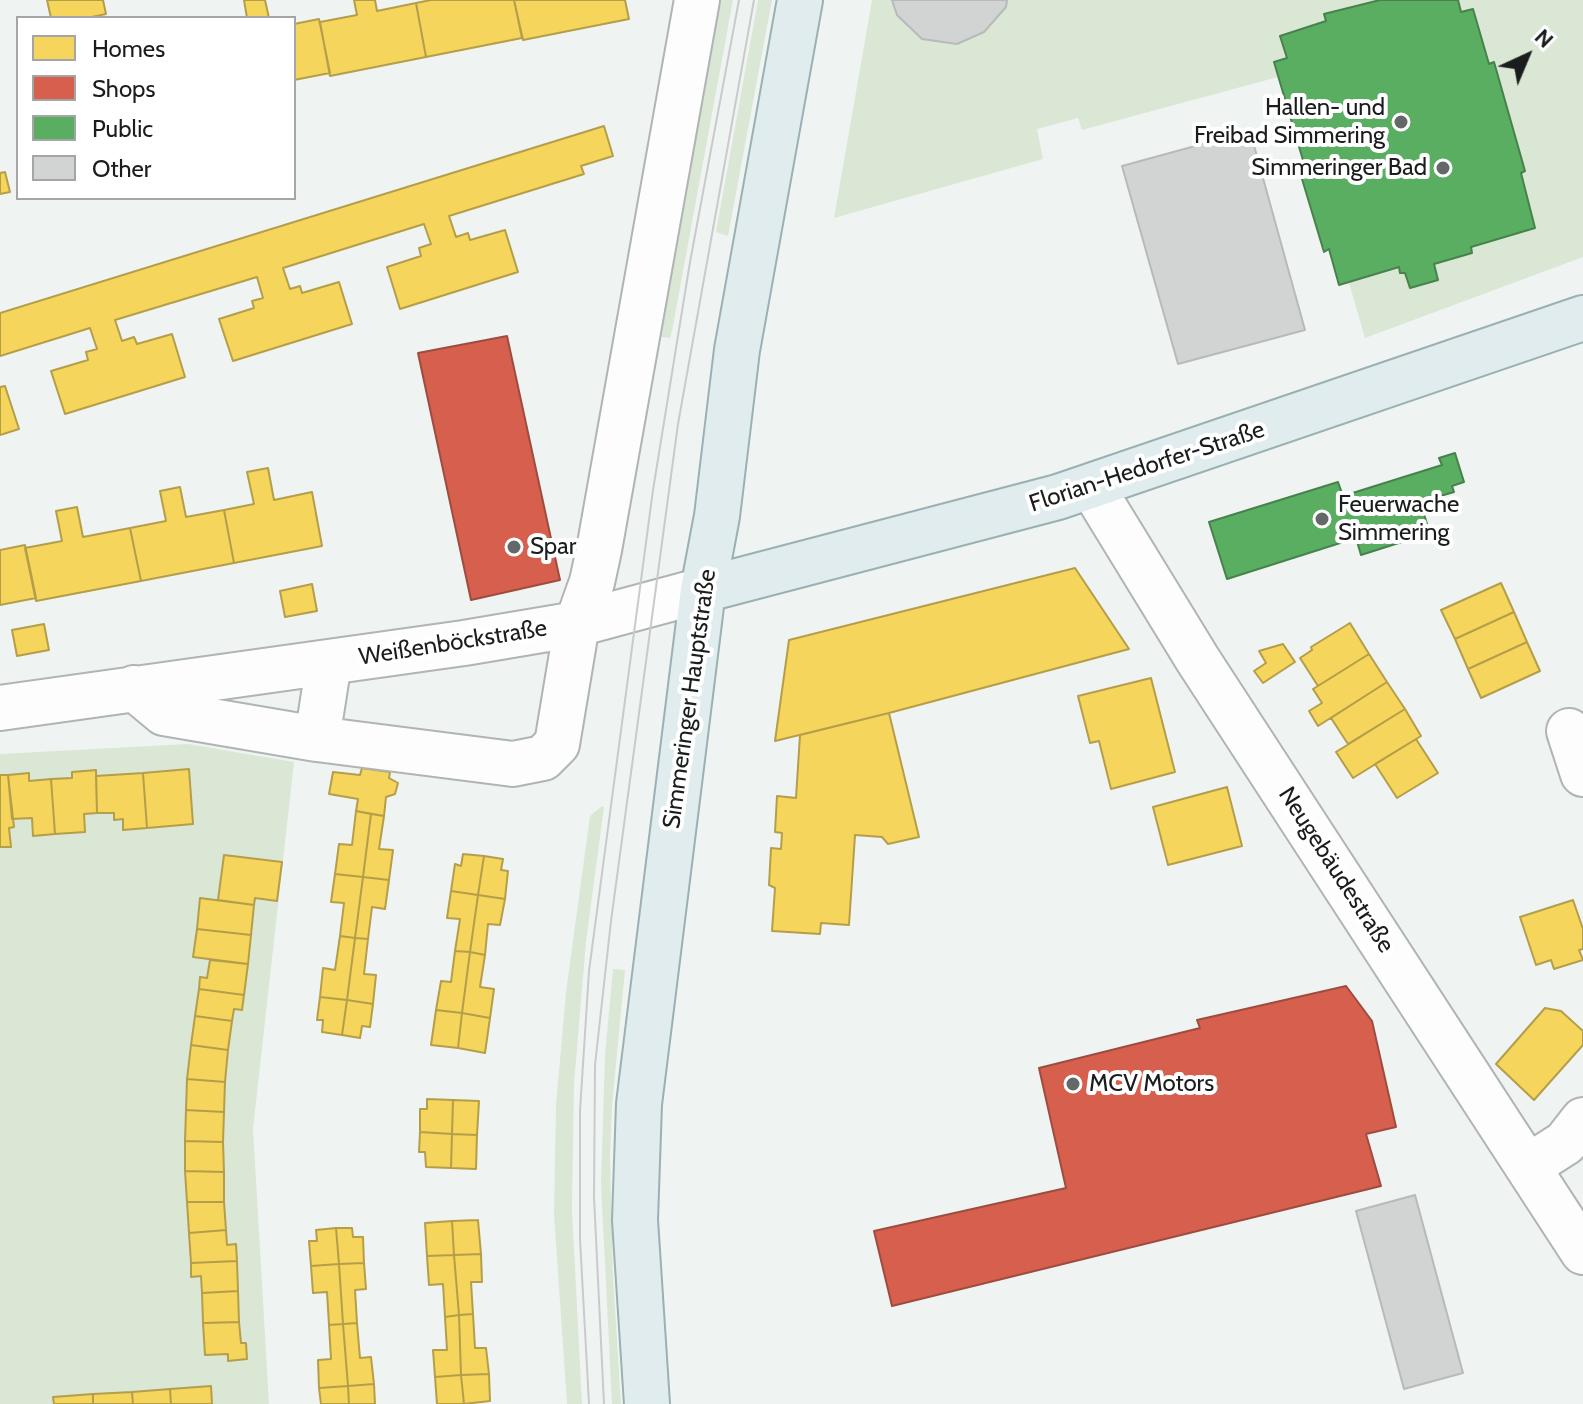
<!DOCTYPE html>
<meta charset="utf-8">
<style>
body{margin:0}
#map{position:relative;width:1583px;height:1404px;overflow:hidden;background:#eff4f3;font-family:Cabin,sans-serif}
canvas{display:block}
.legend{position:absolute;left:16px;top:16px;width:280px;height:184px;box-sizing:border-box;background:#fff;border:2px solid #a4a5a5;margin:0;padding:10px 14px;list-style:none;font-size:24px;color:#1b1d1d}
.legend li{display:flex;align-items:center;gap:16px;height:40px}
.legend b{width:40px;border:2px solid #a4a5a5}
.north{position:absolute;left:1487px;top:16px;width:80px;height:80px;-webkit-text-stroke:6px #fff;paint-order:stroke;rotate:44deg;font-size:22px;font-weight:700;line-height:32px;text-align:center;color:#1b1d1d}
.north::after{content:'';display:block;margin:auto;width:28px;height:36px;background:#1b1d1d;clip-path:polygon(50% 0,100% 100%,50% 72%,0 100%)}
</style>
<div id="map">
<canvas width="1583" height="1404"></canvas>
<ul class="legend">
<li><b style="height:22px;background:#f6d55c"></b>Homes</li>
<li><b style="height:22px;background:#d6604d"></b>Shops</li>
<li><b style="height:22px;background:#5aae61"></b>Public</li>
<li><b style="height:22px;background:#d1d4d3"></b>Other</li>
</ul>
<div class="north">N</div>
</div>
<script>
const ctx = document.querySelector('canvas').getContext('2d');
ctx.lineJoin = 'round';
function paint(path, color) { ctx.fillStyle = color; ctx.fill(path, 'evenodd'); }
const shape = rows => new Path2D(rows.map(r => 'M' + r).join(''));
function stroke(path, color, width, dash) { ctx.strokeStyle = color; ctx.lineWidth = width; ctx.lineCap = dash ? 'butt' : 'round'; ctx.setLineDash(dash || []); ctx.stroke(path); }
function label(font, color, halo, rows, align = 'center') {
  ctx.font = font + ' Cabin,sans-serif'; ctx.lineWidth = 8; ctx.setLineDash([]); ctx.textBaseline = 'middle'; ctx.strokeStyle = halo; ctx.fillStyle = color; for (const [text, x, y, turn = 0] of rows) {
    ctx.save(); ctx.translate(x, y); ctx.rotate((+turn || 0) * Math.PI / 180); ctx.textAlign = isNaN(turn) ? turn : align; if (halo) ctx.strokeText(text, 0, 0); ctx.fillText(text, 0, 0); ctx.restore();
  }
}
paint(shape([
 [714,0,733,0,672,331,670,338,655,336],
 [758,0,772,0,728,236,716,232],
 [872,0,1583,0,1583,257,1365,338,1349,283,1339,285,1329,250,1324,252,1299,169,1305,166,1278,77,1082,130,1078,118,1037,129,1043,159,834,218],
 [188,744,294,762,253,1129,269,1404,0,1404,0,754],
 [602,806,604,807,586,942,574,1084,572,1210,582,1404,567,1404,554,1214,556,1105,566,992,590,816],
 [613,969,625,970,612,1106,610,1157,613,1276,621,1404,612,1404,601,1184,605,1055]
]), '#dae7d5');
const homes = shape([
 [47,0,103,0,106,14,87,18,51,18,47,0],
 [244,0,265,0,269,18,247,18,244,0],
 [354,0,375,0,377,11,416,3,426,57,330,76,320,22,357,15,354,0],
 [431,0,514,0,522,38,426,57,416,3,431,0],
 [514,0,625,0,629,19,523,40,514,0],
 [319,19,330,73,294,80,294,24,319,19],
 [604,126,613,156,581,166,584,174,449,216,456,237,468,233,470,240,505,230,518,272,400,309,387,267,421,256,419,248,431,244,424,224,283,268,290,289,300,286,302,293,339,282,352,324,233,361,219,319,254,308,252,301,263,298,257,277,115,320,122,341,134,337,137,344,172,334,185,377,65,414,51,371,88,360,86,352,97,349,90,328,0,356,0,313,604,126],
 [5,172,10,192,0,194,0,173,5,172],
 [5,386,19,429,0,435,0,387,5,386],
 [268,468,274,500,312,492,322,546,234,563,224,510,254,504,247,472,268,468],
 [180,487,186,517,224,510,234,563,141,581,130,528,166,521,160,491,180,487],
 [77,507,83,537,130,528,141,581,36,601,25,548,62,541,56,511,77,507],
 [25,545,36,598,0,605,0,550,25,545],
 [1075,568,1129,649,889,713,775,741,789,640,1075,568],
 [1501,583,1514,612,1455,639,1441,610,1501,583],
 [312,584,317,611,285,617,280,591,312,584],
 [1514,612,1527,642,1468,669,1455,639,1514,612],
 [1350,623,1369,654,1318,686,1300,658,1312,650,1311,647,1350,623],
 [44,624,49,650,17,656,12,630,44,624],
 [1527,642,1540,671,1481,698,1468,669,1527,642],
 [1283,644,1295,662,1263,683,1254,671,1266,663,1259,651,1283,644],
 [1369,654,1387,682,1318,726,1309,711,1322,703,1313,689,1369,654],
 [1151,678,1175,772,1111,789,1099,741,1090,743,1078,696,1151,678],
 [1387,682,1405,709,1348,744,1331,718,1387,682],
 [1405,709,1421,736,1353,778,1336,752,1405,709],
 [889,713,919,837,888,844,882,837,855,835,849,925,821,923,820,934,772,931,775,888,769,885,771,848,781,849,782,833,775,832,777,796,796,798,800,735,889,713],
 [1416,739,1438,773,1397,798,1375,764,1416,739],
 [362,768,390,772,389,778,398,783,395,794,386,797,384,816,356,811,358,799,329,794,333,772,360,775,362,768],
 [189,769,193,824,147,828,143,773,189,769],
 [96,770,97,813,84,814,85,832,55,834,51,779,72,778,72,772,96,770],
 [29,773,29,781,51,779,55,834,33,836,32,818,12,819,8,775,29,773],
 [143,773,147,828,123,830,123,819,114,820,114,813,97,813,96,776,143,773],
 [0,775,8,775,14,827,9,828,11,847,0,847,0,775],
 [1227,787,1242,846,1168,865,1153,807,1227,787],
 [356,811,371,814,363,877,335,874,339,844,352,845,356,811],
 [371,814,384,816,379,849,393,850,389,880,363,877,371,814],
 [463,854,484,856,478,895,451,891,455,864,461,866,463,854],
 [224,855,282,862,277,901,255,898,254,905,218,900,224,855],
 [484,856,503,859,501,870,508,871,505,899,478,895,484,856],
 [335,874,363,877,355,938,340,936,344,903,331,902,335,874],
 [363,877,389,880,385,909,372,907,368,939,355,938,363,877],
 [451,891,478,895,470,952,455,951,460,919,447,918,451,891],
 [478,895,505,899,500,925,488,924,485,955,470,952,478,895],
 [200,898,254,905,251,935,197,929,200,898],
 [1573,900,1583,929,1583,949,1579,950,1583,960,1554,969,1551,960,1536,965,1520,917,1573,900],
 [197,929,251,935,248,964,193,957,197,929],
 [340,936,355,938,347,1000,320,997,323,968,335,970,340,936],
 [355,938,368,939,364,974,376,975,373,1004,347,1000,355,938],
 [455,951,470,952,462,1013,436,1010,441,981,451,982,455,951],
 [470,952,485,955,480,987,494,989,490,1018,462,1013,470,952],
 [210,960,248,964,244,995,199,989,200,977,207,978,210,960],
 [199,989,244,995,242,1010,234,1009,232,1021,195,1016,199,989],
 [320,997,347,1000,342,1035,322,1032,323,1020,317,1020,320,997],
 [347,1000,373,1004,370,1027,362,1026,360,1038,342,1035,347,1000],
 [1545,1008,1561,1011,1583,1031,1583,1045,1534,1100,1496,1064,1545,1008],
 [436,1010,462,1013,458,1048,431,1045,436,1010],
 [462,1013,490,1018,485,1053,458,1048,462,1013],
 [195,1016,232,1021,228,1050,191,1045,195,1016],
 [191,1045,228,1050,225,1082,187,1079,191,1045],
 [187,1079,225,1082,224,1112,186,1110,187,1079],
 [427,1099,453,1100,452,1134,420,1132,420,1109,427,1109,427,1099],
 [453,1100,479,1101,477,1135,452,1134,453,1100],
 [186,1110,224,1112,223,1142,185,1141,186,1110],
 [420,1132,452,1134,451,1168,426,1167,425,1152,419,1152,420,1132],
 [452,1134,477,1135,476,1169,451,1168,452,1134],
 [185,1141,223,1142,224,1172,185,1171,185,1141],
 [185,1171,224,1172,224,1202,187,1202,185,1171],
 [187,1202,224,1202,226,1230,189,1233,187,1202],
 [478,1220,481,1254,454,1255,452,1221,478,1220],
 [452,1221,454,1255,427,1256,425,1223,452,1221],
 [336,1228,352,1228,353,1237,363,1237,364,1263,339,1264,336,1228],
 [336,1228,339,1264,311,1266,309,1241,317,1241,316,1230,336,1228],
 [226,1230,227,1245,236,1244,237,1261,191,1263,189,1233,226,1230],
 [481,1254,482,1282,471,1282,473,1314,459,1315,454,1255,481,1254],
 [454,1255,459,1315,445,1317,443,1284,429,1285,427,1256,454,1255],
 [237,1261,238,1291,202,1293,201,1276,191,1277,191,1263,237,1261],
 [364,1263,366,1289,355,1290,357,1323,343,1324,339,1264,364,1263],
 [339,1264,343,1324,329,1325,327,1292,313,1293,311,1266,339,1264],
 [238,1291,239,1322,203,1323,202,1293,238,1291],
 [473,1314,475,1348,486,1348,489,1374,461,1375,459,1315,473,1314],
 [459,1315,461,1375,435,1377,433,1350,447,1350,445,1317,459,1315],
 [239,1322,241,1343,246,1343,247,1359,228,1361,228,1354,205,1355,203,1323,239,1322],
 [357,1323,360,1358,371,1357,374,1384,348,1386,343,1324,357,1323],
 [343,1324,348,1386,319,1388,318,1360,331,1359,329,1325,343,1324],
 [489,1374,490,1401,464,1404,461,1375,489,1374],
 [461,1375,464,1404,437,1404,435,1377,461,1375],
 [374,1384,375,1404,349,1404,348,1386,374,1384],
 [211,1386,212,1404,171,1404,170,1389,211,1386],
 [348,1386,349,1404,321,1404,319,1388,348,1386],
 [170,1389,171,1404,133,1404,132,1392,170,1389],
 [132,1392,133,1404,93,1404,93,1394,132,1392],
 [93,1394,93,1404,54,1404,53,1397,93,1394]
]);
paint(homes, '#f6d55c');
stroke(homes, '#b49e49', 2);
const shops = shape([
 [507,336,560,580,471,600,418,353,507,336],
 [1346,986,1372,1021,1396,1127,1366,1134,1381,1186,892,1306,874,1231,1066,1188,1039,1068,1200,1028,1197,1020,1346,986]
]);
paint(shops, '#d6604d');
stroke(shops, '#9e4c3f', 2);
const public = shape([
 [1380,0,1458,0,1461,12,1473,9,1489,64,1494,62,1525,171,1521,173,1535,228,1471,247,1472,253,1434,264,1438,280,1410,288,1405,273,1400,273,1399,267,1339,285,1329,249,1324,252,1299,169,1305,167,1274,62,1287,58,1280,36,1326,21,1324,14,1380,0],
 [1455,453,1464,482,1452,486,1454,492,1420,502,1430,533,1361,555,1356,538,1227,579,1209,522,1338,482,1343,496,1442,465,1439,458,1455,453]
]);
paint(public, '#5aae61');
stroke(public, '#47824d', 2);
const building = shape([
 [892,0,1007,0,1006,7,984,32,957,44,922,39,897,15,892,0],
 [1250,131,1305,330,1178,364,1122,166,1250,131],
 [1415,1195,1463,1373,1404,1389,1356,1211,1415,1195]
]);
paint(building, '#d1d4d3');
stroke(building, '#b7bab9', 2);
const minor = shape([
 [1092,487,1198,660,1583,1252],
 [134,688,164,713,317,739,513,764,543,758,557,744,577,624,592,582,599,550,697,0],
 [0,708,464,643,577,624,703,590],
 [1569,731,1583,774],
 [317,739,329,662],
 [1529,1166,1565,1143,1583,1120]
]);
const major = shape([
 [703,590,1058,497,1583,318],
 [647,1404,635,1220,639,1104,703,590,717,516,737,350,800,0]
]);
stroke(minor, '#b0b4b3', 48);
stroke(major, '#9ab0b2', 48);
stroke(minor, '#fdfdfd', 44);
stroke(major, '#e0eced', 44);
stroke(shape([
 [589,1404,580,1239,580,1111,589,971,653,490,690,262,739,0],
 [604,1404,594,1197,595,1065,611,921,678,424,754,0]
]), '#cacaca', 2);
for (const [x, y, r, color] of [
 [1401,122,8,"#656868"],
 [1443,168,8,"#656868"],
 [1322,519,8,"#656868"],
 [514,547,8,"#656868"],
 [1073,1084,8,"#656868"]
]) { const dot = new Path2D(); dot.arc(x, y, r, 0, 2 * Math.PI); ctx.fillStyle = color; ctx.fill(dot); stroke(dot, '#fff', 3); }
label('24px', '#1b1d1d', '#fff', [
 ["Hallen- und",1385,108,"right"],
 ["Freibad Simmering",1385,136,"right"],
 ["Simmeringer Bad",1427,168,"right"],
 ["Feuerwache",1338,505],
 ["Simmering",1338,533],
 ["Spar",530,547],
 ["MCV Motors",1089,1084]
], 'left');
label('24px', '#1b1d1d', '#fff', [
 ["Florian-Hedorfer-Straße",1147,467,-18],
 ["Weißenböckstraße",453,643,-9],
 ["Simmeringer Hauptstraße",690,699,-82],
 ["Neugebäudestraße",1336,870,57]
]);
</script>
